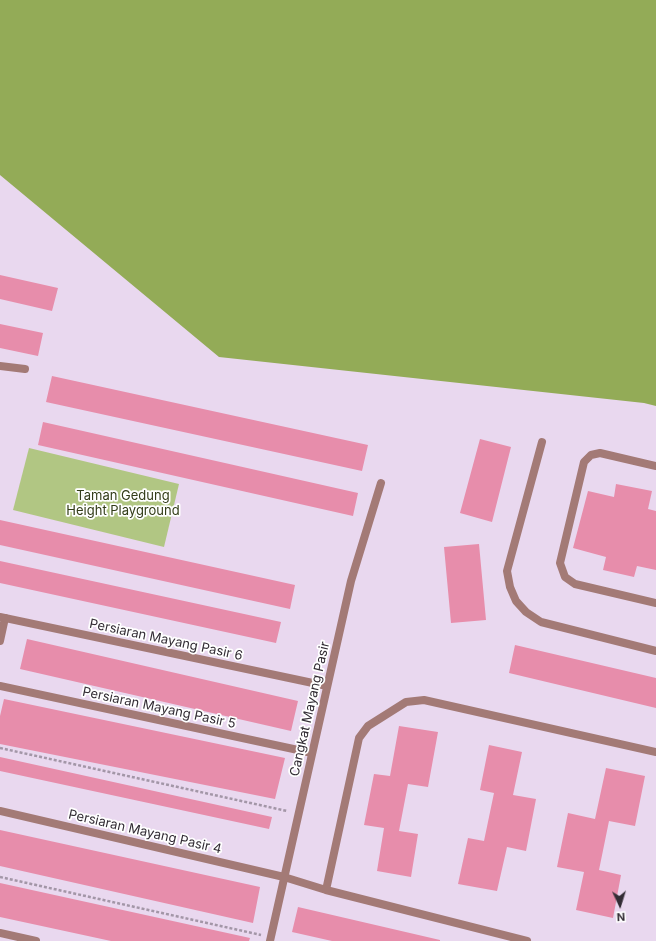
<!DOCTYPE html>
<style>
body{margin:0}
#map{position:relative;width:656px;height:941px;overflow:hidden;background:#e9d8ef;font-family:Inter,sans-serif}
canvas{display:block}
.north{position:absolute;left:600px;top:885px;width:40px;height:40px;-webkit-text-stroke:3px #fff;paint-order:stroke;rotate:176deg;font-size:11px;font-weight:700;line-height:16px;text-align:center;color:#322c34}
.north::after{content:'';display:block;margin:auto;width:14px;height:18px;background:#322c34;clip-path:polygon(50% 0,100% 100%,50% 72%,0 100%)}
</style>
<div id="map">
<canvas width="656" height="941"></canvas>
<div class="north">N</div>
</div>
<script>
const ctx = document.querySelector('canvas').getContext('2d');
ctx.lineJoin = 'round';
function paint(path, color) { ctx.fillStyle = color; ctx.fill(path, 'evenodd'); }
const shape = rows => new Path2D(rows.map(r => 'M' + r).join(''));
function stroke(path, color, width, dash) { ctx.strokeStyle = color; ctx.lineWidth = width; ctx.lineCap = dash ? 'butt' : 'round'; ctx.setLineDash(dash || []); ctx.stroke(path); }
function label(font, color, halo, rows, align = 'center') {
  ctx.font = font + ' Inter,sans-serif'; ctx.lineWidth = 3.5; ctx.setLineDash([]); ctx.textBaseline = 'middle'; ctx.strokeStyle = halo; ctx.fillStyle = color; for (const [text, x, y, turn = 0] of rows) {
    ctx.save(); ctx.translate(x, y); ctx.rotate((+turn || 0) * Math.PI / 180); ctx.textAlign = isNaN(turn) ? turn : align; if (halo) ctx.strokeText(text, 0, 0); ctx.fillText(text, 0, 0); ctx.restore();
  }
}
paint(shape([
 [29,448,179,484,164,547,13,510]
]), '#b1c683');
paint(shape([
 [0,0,656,0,656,406,644,403,219,357,0,175]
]), '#93ab57');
paint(shape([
 [0,275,58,288,52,311,0,299],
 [0,324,43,333,38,356,0,348],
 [52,376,368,445,362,471,46,402],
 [43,422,358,493,353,516,38,445],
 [480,439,511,447,492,522,460,513],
 [616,484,652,491,648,509,656,511,656,570,637,566,634,577,603,570,606,557,573,548,588,491,614,497],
 [0,520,295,585,290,609,0,545],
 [479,544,486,620,451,623,444,547],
 [0,561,281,622,276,643,0,583],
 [27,639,298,701,291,731,20,669],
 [515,645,656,678,656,708,509,673],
 [4,699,285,758,275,799,0,744,0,716],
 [399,726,438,732,428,787,408,784,399,831,418,834,411,877,377,871,384,828,364,825,374,774,390,776],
 [489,745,522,752,513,795,536,799,526,851,507,847,497,891,458,884,468,838,484,841,494,793,480,790],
 [0,757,272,817,269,829,0,771],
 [606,768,645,776,635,826,609,821,599,870,621,875,613,918,576,910,584,872,557,867,568,813,595,819],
 [0,830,260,887,253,923,0,866],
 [0,883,250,938,249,941,111,941,0,917],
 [298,907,440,940,440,941,332,941,292,932]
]), '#e78dab');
stroke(shape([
 [0,748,287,811],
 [0,877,261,935]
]), '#a396a7', 2.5, [3, 2]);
stroke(shape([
 [0,366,25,369],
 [656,466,600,453,591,455,584,462,560,563,565,577,575,584,656,603],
 [0,641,5,618],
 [284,877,326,890,527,941],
 [326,890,359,738,368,726,406,702,424,700,656,752]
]), '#a37a76', 8);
stroke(shape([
 [542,442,507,571,510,587,516,601,526,612,541,622,656,651],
 [0,617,327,686],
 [0,686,312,753],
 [0,811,284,877],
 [0,933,36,941],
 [270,941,351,581,381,483]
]), '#a37a76', 8);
label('13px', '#323c18', '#fff', [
 ["Taman Gedung",123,496],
 ["Height Playground",123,511]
]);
label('13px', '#322c34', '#fff', [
 ["Persiaran Mayang Pasir 6",166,640,12],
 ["Persiaran Mayang Pasir 5",159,708,12],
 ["Cangkat Mayang Pasir",310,709,-77],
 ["Persiaran Mayang Pasir 4",145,832,13]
]);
</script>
